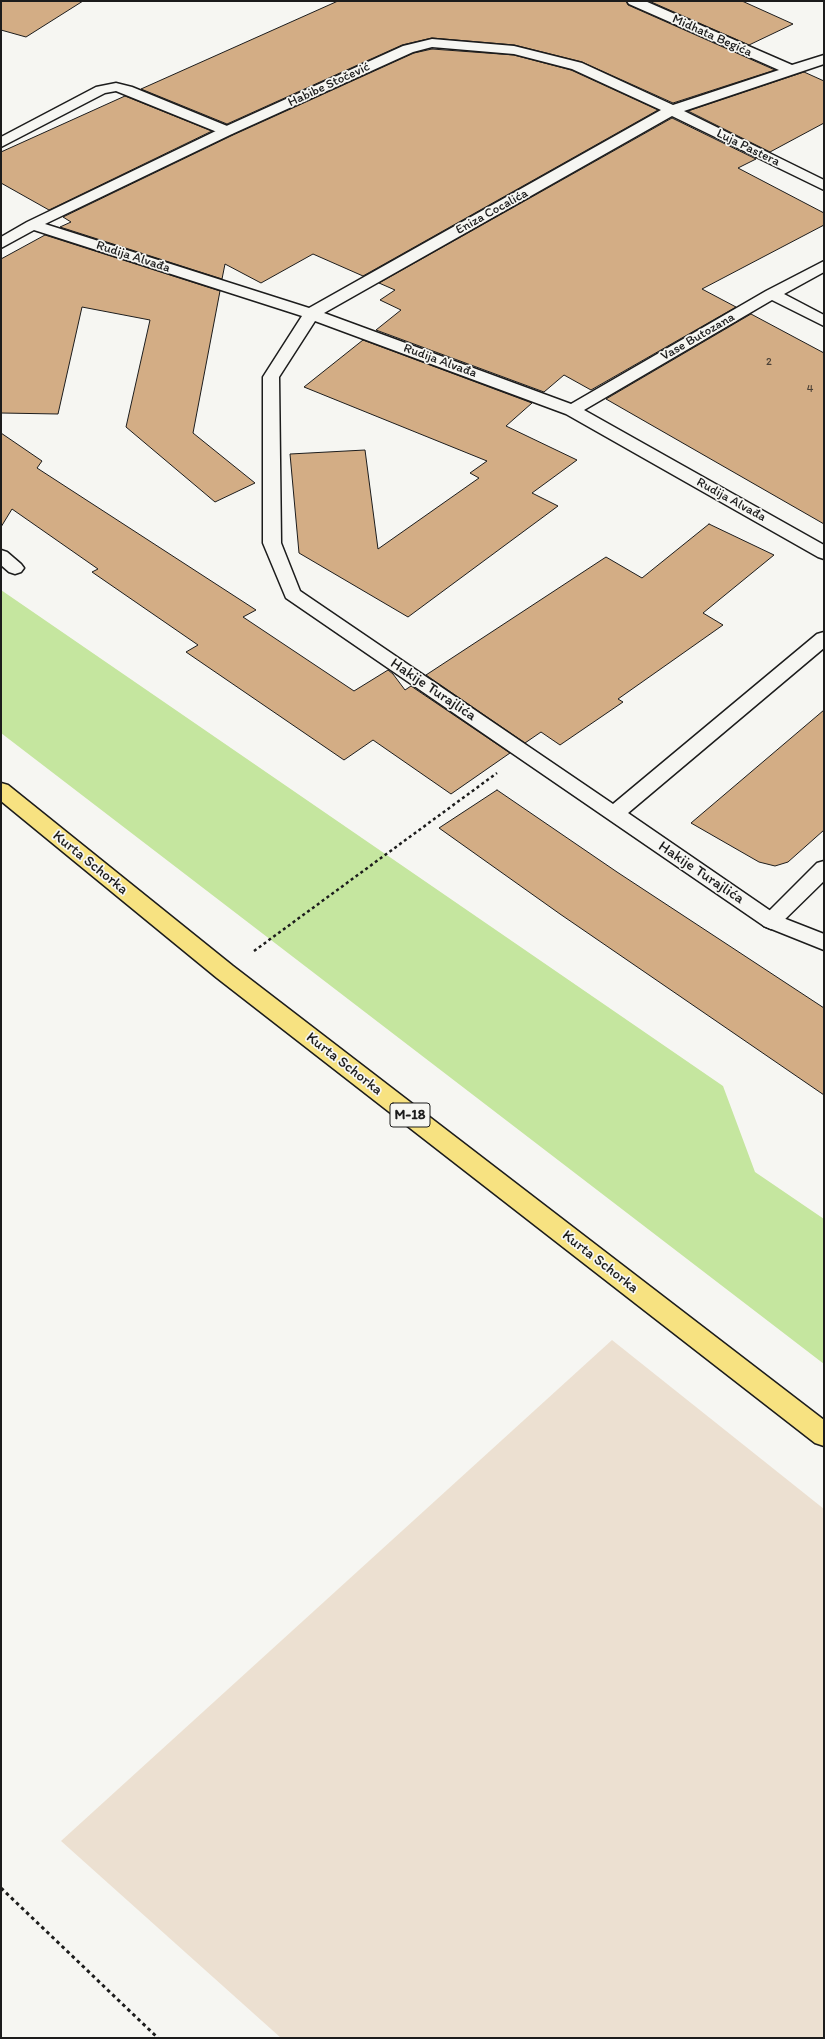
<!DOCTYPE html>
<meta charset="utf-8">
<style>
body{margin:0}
#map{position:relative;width:825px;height:2039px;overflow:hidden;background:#f6f6f2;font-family:Itim,sans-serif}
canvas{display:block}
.frame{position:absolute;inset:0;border:2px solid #1c1c1c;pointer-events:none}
</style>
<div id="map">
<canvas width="825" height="2039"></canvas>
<div class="frame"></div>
</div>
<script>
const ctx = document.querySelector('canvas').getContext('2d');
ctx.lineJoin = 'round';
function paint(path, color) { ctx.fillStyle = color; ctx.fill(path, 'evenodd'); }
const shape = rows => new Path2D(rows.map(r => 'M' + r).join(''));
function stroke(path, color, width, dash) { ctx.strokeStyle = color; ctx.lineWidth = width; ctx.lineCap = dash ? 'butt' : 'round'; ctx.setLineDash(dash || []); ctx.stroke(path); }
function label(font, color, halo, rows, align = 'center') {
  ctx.font = font + ' Itim,sans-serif'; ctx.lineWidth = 3.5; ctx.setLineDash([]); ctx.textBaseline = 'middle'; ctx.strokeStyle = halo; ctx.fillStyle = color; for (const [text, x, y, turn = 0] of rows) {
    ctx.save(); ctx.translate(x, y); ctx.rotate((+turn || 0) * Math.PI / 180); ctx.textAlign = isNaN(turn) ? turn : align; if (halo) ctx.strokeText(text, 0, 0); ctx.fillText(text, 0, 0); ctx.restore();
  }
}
paint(shape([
 [612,1340,824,1509,824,2038,281,2038,61,1841]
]), '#ece0d1');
paint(shape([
 [1,590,723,1086,755,1172,824,1219,824,1364,1,733]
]), '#c5e69f');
const building = shape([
 [1,1,83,1,26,37,1,30,1,1],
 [338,1,626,1,628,5,775,70,673,103,582,62,514,45,432,38,402,45,227,124,141,89,338,1],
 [649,1,742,1,793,24,749,45,649,1],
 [432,49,514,55,571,70,658,110,363,276,313,254,261,283,225,264,222,279,60,227,71,222,63,217,233,135,414,53,432,49],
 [804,72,824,81,824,123,770,152,688,111,804,72],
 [125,96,212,131,49,210,1,183,1,152,125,96],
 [672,118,756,159,738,168,824,213,824,225,702,289,736,307,591,390,564,375,544,392,376,330,401,310,380,300,395,290,379,283,672,118],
 [45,235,220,291,193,433,255,483,215,502,126,427,150,320,82,307,58,414,1,413,1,259,45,235],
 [751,314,824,353,824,524,606,399,751,314],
 [363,340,532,403,506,426,577,460,532,493,558,506,408,617,299,553,290,454,365,450,378,549,479,478,470,473,487,461,304,387,363,340],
 [1,433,42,461,37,468,256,610,243,617,354,691,388,670,393,674,405,690,411,686,510,753,451,794,373,740,344,760,186,652,198,645,92,572,98,569,12,509,1,527,1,433],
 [709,524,774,555,703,613,723,625,618,699,623,702,560,745,541,732,525,743,426,675,606,557,642,578,709,524],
 [824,710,824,830,788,862,775,866,759,862,691,823,824,710],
 [497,790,617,872,824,1008,824,1095,560,914,439,828,497,790]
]);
paint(building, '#d3ad85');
stroke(building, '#1c1c1c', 1);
const lane = shape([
 [116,83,132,87,232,128,234,131,232,134,222,134,116,91,105,93,1,147,1,137,96,87,116,83],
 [824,861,824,881,778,926,771,929,764,926,760,921,764,916,817,863,824,861]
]);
const street = shape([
 [627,1,645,1,792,65,824,55,824,64,684,111,824,180,824,190,672,116,324,313,571,404,766,291,824,261,824,272,784,294,824,315,824,326,772,300,584,410,824,545,824,559,818,557,566,414,315,321,279,377,281,543,300,591,613,804,817,634,824,632,824,648,628,813,778,916,824,934,824,950,764,926,286,598,263,543,263,377,302,316,34,230,1,248,1,237,27,222,222,128,403,46,432,39,514,46,582,63,673,105,779,70,629,4,627,1],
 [432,47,514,54,572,69,661,110,309,308,45,224,232,134,413,52,432,47],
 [1,550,7,552,21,564,24,568,21,572,15,574,9,572,1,565,1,550]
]);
const primary = shape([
 [1,783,8,785,233,966,824,1420,824,1446,815,1443,217,978,1,801,1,783]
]);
stroke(lane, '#1c1c1c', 3);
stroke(street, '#1c1c1c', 3);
stroke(primary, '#1c1c1c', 3);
stroke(shape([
 [254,951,497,773]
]), '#1c1c1c', 2.5, [3, 3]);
stroke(shape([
 [1,1888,158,2038]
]), '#1c1c1c', 3, [3.5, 3.5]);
paint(lane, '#f6f6f2');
paint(street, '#f6f6f2');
paint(primary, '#f7e281');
label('11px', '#4a4036', null, [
 ["2",769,362],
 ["4",810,389]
]);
label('13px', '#1c1c1c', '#f6f6f2', [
 ["Midhata Begića",712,36,24],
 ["Habibe Stočević",329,85,-25],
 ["Luja Pastera",748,148,26],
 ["Eniza Cocalića",492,212,-29],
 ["Rudija Alvađa",133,257,18],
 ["Vase Butozana",698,337,-30],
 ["Rudija Alvađa",440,361,20],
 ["Rudija Alvađa",731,500,29]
]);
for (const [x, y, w] of [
 [410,1115,40]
]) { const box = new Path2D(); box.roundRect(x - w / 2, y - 12, w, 24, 3); ctx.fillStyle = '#f6f6f2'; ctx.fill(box); stroke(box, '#1c1c1c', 1); }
label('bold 14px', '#1c1c1c', null, [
 ["M-18",410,1115]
]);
label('15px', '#1c1c1c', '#f6f6f2', [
 ["Hakije Turajlića",433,690,34],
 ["Kurta Schorka",90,863,39],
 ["Hakije Turajlića",701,873,34],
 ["Kurta Schorka",344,1064,38],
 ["Kurta Schorka",600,1262,38]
]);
</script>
